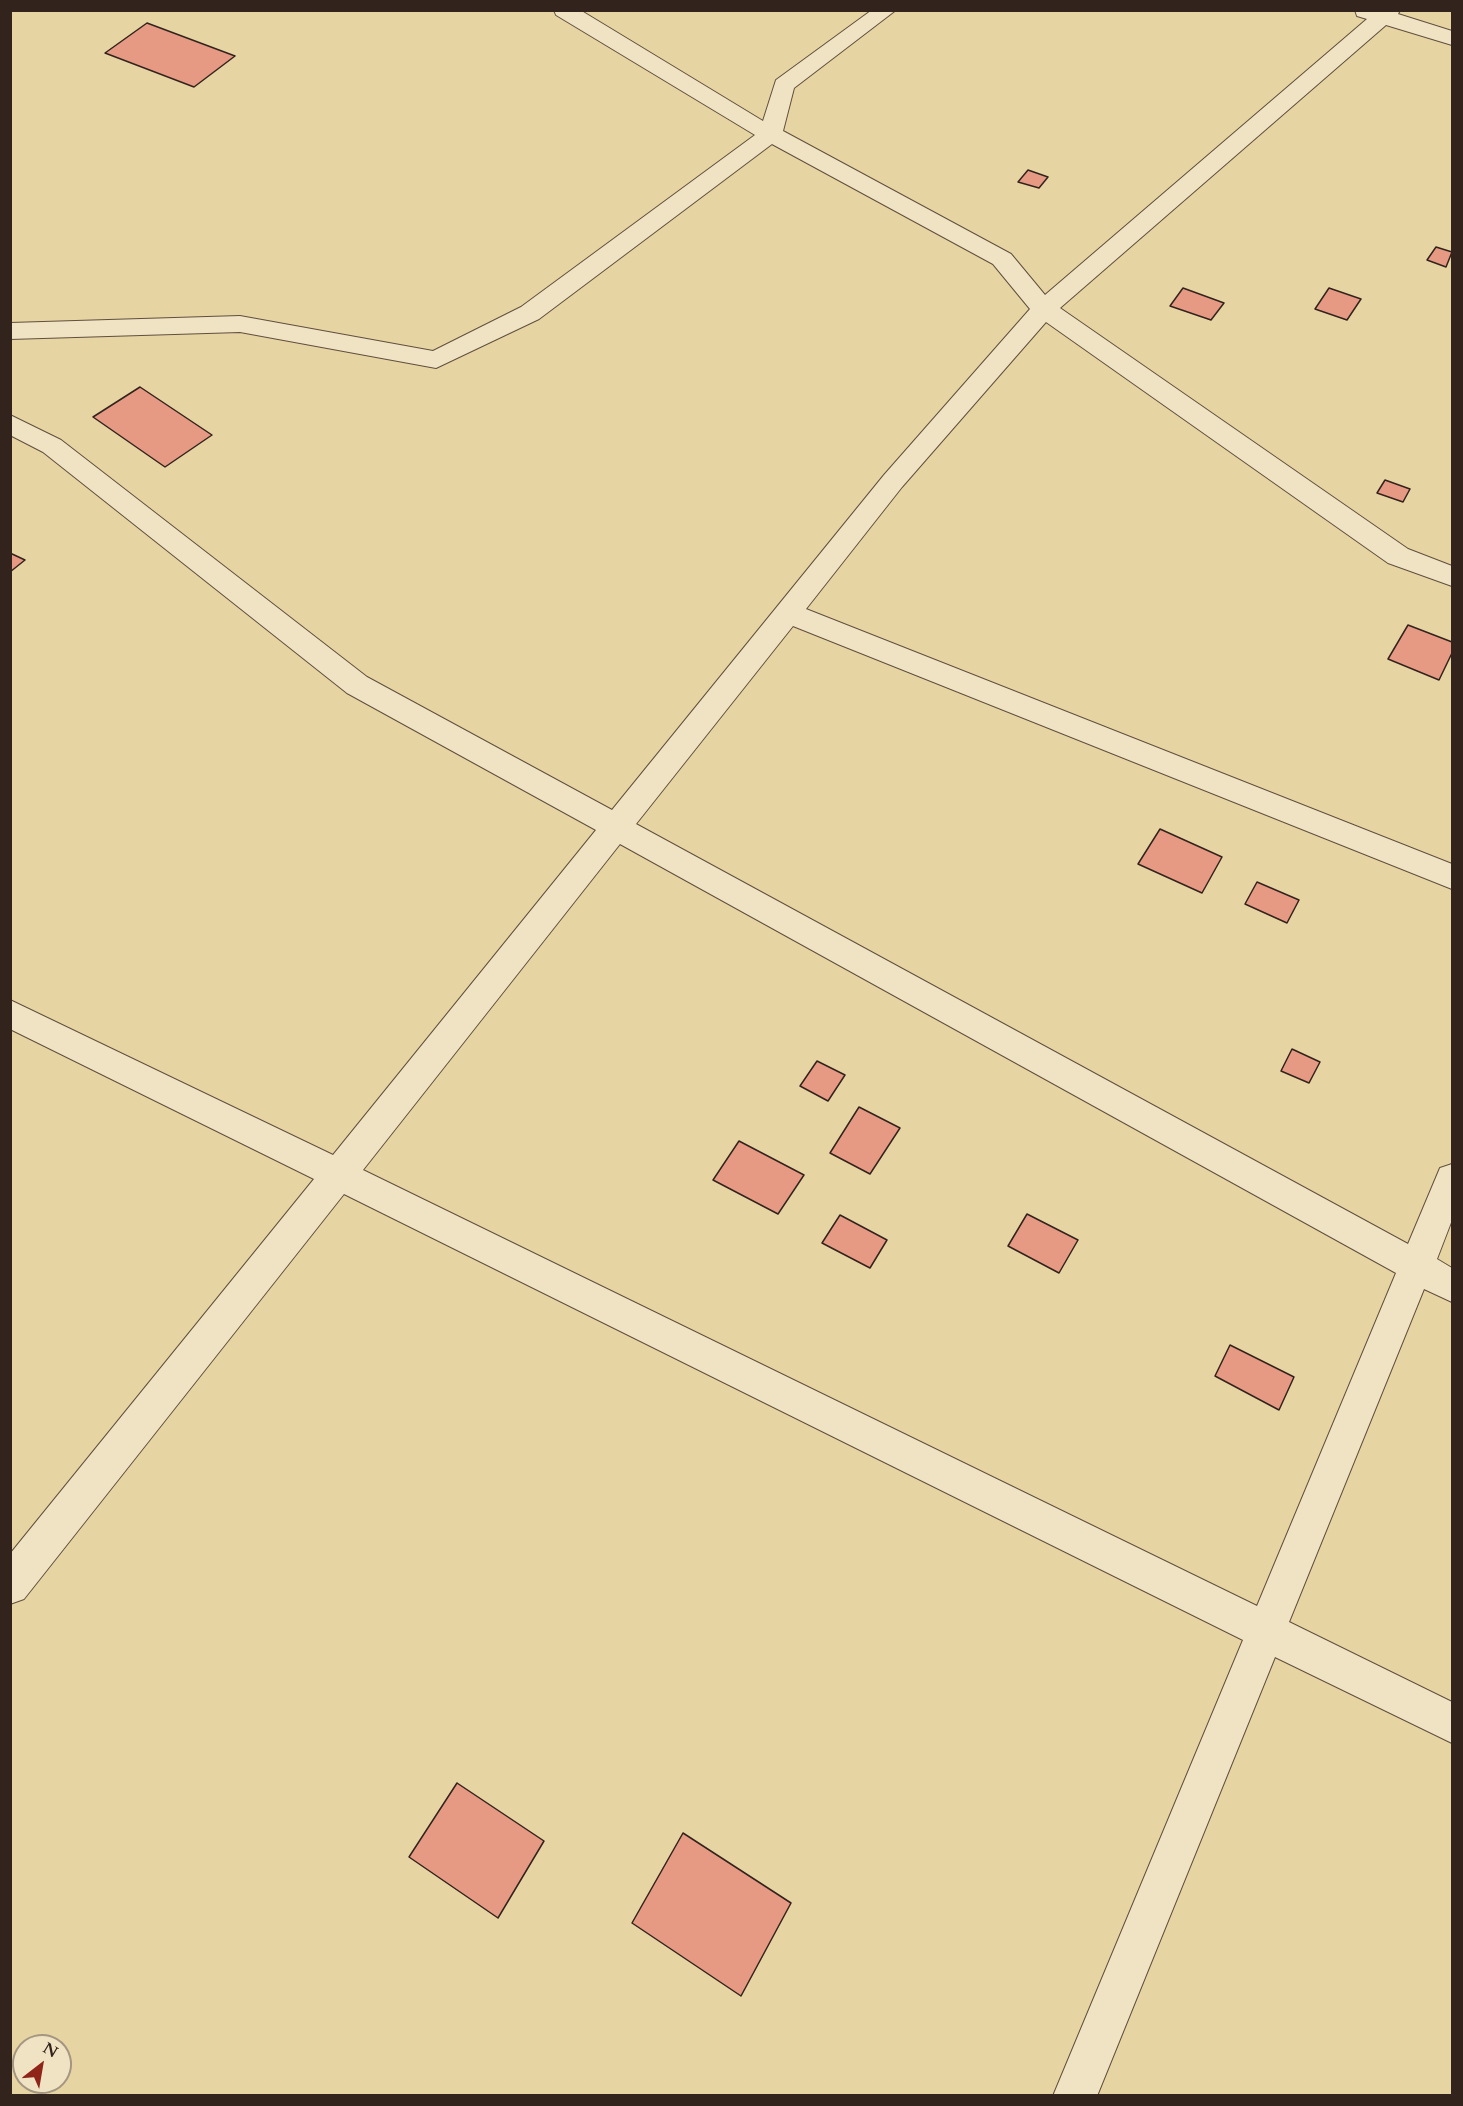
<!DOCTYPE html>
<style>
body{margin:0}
#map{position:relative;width:1463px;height:2106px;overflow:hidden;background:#e7d4a3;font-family:Cardo,serif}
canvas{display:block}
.frame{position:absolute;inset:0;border:12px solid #33231d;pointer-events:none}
.north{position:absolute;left:12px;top:2034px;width:60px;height:60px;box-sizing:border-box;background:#efe3c3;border:2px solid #a49681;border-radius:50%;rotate:31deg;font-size:16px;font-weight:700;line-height:24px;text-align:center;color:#33231d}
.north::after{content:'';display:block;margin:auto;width:21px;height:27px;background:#8f2418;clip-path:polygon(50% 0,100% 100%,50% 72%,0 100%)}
</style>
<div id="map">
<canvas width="1463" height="2106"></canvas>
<div class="frame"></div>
<div class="north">N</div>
</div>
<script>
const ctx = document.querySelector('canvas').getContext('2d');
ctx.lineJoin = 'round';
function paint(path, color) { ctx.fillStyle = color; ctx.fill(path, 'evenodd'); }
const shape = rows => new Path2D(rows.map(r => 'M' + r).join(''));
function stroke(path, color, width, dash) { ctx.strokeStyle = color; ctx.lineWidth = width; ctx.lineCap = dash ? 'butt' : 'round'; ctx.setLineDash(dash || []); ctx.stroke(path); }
const building = shape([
 [147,23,235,56,194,87,105,53,147,23],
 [1028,170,1048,177,1039,188,1018,182,1028,170],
 [1436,247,1452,252,1446,267,1427,260,1436,247],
 [1183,288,1224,303,1211,320,1170,306,1183,288],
 [1329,288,1361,299,1347,320,1315,309,1329,288],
 [140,387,212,435,165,467,93,417,140,387],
 [1385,480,1410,489,1403,502,1377,493,1385,480],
 [10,553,25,560,10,572,10,553],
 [1408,625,1452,642,1452,653,1439,680,1388,659,1408,625],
 [1160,829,1222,857,1202,893,1138,864,1160,829],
 [1257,882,1299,900,1287,923,1245,904,1257,882],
 [1292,1049,1320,1062,1309,1083,1281,1071,1292,1049],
 [817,1061,845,1075,828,1101,800,1086,817,1061],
 [859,1107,900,1128,870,1174,830,1153,859,1107],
 [739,1141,804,1175,778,1214,713,1180,739,1141],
 [1027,1214,1078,1240,1059,1273,1008,1246,1027,1214],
 [840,1215,887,1240,870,1268,822,1243,840,1215],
 [1230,1345,1294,1377,1279,1410,1215,1376,1230,1345],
 [457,1783,544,1841,498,1918,409,1857,457,1783],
 [683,1833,791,1903,741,1996,632,1923,683,1833]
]);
paint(building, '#e69a84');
stroke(building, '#33231d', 1.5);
const minor = shape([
 [554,10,580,10,763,121,776,80,872,10,896,10,794,88,783,131,1011,254,1045,295,1367,19,1357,16,1355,10,1400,10,1398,14,1452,31,1452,45,1386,25,1060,308,1408,549,1452,566,1452,586,1388,563,1046,322,902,487,806,609,1452,864,1452,889,793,626,636,824,1408,1244,1440,1168,1452,1164,1452,1220,1437,1259,1452,1268,1452,1302,1424,1289,1289,1622,1452,1702,1452,1743,1275,1657,1097,2096,1053,2096,1243,1640,344,1194,24,1599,10,1604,10,1554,314,1179,10,1029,10,1000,333,1155,596,830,347,693,43,452,10,435,10,415,61,440,367,677,612,810,884,475,1030,309,993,264,772,144,539,319,436,368,240,332,10,339,10,323,240,316,433,351,521,307,755,135,556,15,554,10],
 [620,844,1396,1273,1257,1606,363,1170,620,844]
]);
stroke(minor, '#604f3e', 2);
paint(minor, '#efe3c3');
</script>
